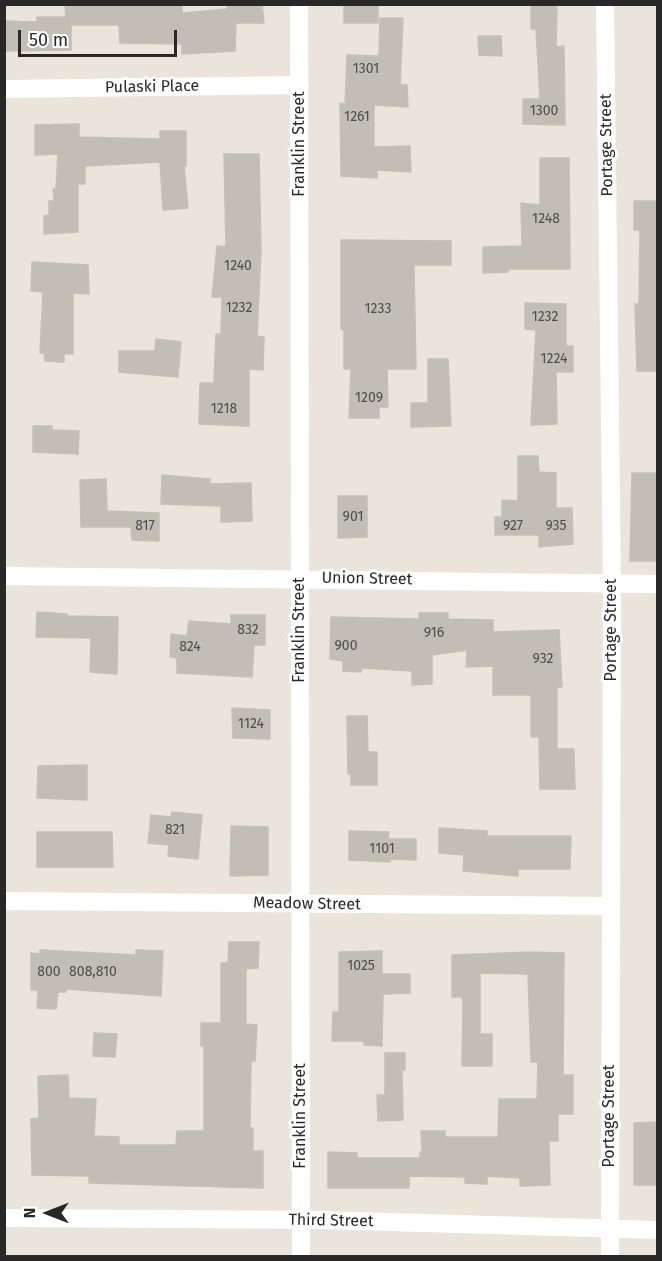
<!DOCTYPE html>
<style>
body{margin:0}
#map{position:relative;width:662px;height:1261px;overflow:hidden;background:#eae4da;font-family:"Fira Sans",sans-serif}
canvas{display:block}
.frame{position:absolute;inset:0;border:6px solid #282828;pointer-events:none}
.north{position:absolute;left:18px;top:1183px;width:60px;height:60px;-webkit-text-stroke:4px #fff;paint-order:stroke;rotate:270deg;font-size:16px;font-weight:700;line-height:24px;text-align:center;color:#282828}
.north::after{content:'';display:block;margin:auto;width:21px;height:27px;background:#282828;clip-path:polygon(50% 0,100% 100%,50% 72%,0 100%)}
.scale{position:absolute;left:18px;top:30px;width:159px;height:27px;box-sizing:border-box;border:3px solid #282828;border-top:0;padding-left:8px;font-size:18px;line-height:21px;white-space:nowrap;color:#282828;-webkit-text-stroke:4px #fff;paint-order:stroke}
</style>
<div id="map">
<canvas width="662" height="1261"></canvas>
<div class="frame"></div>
<div class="north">N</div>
<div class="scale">50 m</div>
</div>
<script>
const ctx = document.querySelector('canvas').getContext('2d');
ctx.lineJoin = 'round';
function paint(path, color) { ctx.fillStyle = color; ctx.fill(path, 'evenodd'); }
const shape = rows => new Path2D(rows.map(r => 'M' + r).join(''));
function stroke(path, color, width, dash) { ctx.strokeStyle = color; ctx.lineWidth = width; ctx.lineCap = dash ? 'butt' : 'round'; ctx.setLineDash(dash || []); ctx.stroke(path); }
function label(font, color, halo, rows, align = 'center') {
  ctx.font = font + ' "Fira Sans",sans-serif'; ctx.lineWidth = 6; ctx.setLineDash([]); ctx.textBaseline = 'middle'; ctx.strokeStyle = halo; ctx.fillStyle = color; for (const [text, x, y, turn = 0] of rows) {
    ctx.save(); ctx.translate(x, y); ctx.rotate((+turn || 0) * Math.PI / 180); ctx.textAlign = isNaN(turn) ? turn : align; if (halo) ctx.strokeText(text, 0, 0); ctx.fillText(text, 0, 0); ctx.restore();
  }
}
const building = shape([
 [65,4,182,4,182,13,227,9,227,4,262,4,264,23,236,23,235,51,182,54,182,44,120,43,119,25,71,25,71,50,4,51,4,21,37,22,37,17,66,17,65,4],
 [344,4,378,4,378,23,344,23,344,4],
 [531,6,557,7,556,47,564,46,565,125,523,124,523,99,540,99,536,29,531,29,531,6],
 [380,18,403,18,400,85,407,85,408,107,374,105,374,147,410,146,411,172,377,170,377,178,341,176,340,103,345,104,347,55,379,56,380,18],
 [478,36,501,36,502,56,479,55,478,36],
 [79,124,79,137,160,139,160,131,186,131,186,166,184,166,188,208,163,210,160,162,85,166,85,184,78,184,78,232,44,234,44,216,49,215,49,201,54,201,53,189,56,189,58,154,35,155,35,125,79,124],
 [224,154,259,154,261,251,257,336,264,337,263,370,249,369,249,426,199,424,200,383,214,383,216,334,221,334,222,297,212,297,217,246,226,247,224,154],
 [540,158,569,158,570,269,508,269,508,272,483,273,483,247,522,246,521,203,540,205,540,158],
 [634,201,657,201,657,371,637,371,635,304,639,304,640,230,634,230,634,201],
 [341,240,451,241,451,265,414,265,416,369,387,369,388,407,379,407,379,418,349,418,351,369,344,369,344,330,341,329,341,240],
 [32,262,88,265,89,294,73,293,73,354,64,354,64,362,45,361,44,353,40,353,43,292,31,291,32,262],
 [525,303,566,304,566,346,573,346,573,372,556,372,557,424,531,425,536,330,525,329,525,303],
 [156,339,181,342,178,377,119,372,119,351,155,351,156,339],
 [428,359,448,359,451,426,411,427,411,403,428,403,428,359],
 [33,426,52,426,52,430,79,431,78,454,33,452,33,426],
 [518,456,538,456,539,472,556,473,556,508,572,508,573,544,539,547,539,535,495,535,495,517,502,517,502,500,518,501,518,456],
 [632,473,657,473,657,561,630,561,632,473],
 [162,475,210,479,210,484,251,483,252,521,221,522,221,506,161,504,162,475],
 [106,479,107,511,159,513,159,541,132,540,131,527,81,527,80,480,106,479],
 [338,496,367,496,367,537,338,538,338,496],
 [37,612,67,614,67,616,118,617,117,674,90,672,91,638,36,637,37,612],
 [419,613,448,613,448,619,493,620,493,632,559,630,562,687,557,687,557,749,574,749,575,789,540,789,539,737,531,737,531,695,493,695,493,666,466,667,467,650,432,655,432,684,412,685,412,671,362,668,361,672,343,671,343,661,330,659,331,617,419,619,419,613],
 [231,615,265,615,265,645,254,645,252,677,177,673,177,658,170,657,171,634,187,636,189,621,231,624,231,615],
 [232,708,270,710,270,739,233,738,232,708],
 [347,716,367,716,368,752,377,752,377,785,351,785,351,774,348,774,347,716],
 [87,765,87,800,37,798,38,766,87,765],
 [172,812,202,815,198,859,168,856,169,845,148,843,151,815,171,817,172,812],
 [231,826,268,827,268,875,230,876,231,826],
 [439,828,487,831,487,836,571,836,570,869,518,869,518,876,463,871,464,855,439,853,439,828],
 [349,831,389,832,388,839,416,839,416,860,390,859,390,862,349,860,349,831],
 [37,832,112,832,113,867,37,867,37,832],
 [229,942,259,942,258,968,246,969,246,1024,257,1025,255,1061,251,1061,250,1128,253,1128,253,1151,263,1151,263,1188,89,1183,89,1176,32,1175,31,1119,39,1118,38,1076,68,1075,69,1098,96,1099,94,1136,119,1137,119,1145,176,1145,177,1131,204,1131,204,1046,201,1046,201,1023,221,1023,221,963,228,963,229,942],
 [40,950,136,955,136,950,163,951,161,996,66,989,66,992,58,992,56,1009,37,1008,38,990,31,990,31,953,40,954,40,950],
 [382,951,382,974,410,974,410,993,383,994,382,1046,364,1045,364,1041,332,1041,333,1012,339,1012,339,952,382,951],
 [530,952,564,953,563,1075,573,1075,573,1114,558,1114,558,1141,549,1141,550,1185,520,1186,520,1178,487,1176,487,1184,465,1183,465,1177,409,1176,409,1188,328,1188,328,1152,357,1153,357,1158,420,1158,420,1152,422,1152,421,1131,445,1131,445,1137,498,1137,499,1099,537,1099,538,1062,531,1062,528,974,480,973,480,1034,492,1034,492,1066,462,1066,463,1003,462,997,452,997,452,955,530,952],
 [94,1033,117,1034,115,1057,93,1056,94,1033],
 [385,1053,405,1053,405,1070,402,1070,403,1120,378,1121,377,1095,385,1095,385,1053],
 [657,1122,657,1185,634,1185,634,1123,657,1122]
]);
paint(building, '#c2beb6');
stroke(building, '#c5c0b4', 1.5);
stroke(shape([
 [299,4,301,1256],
 [605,4,612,583,610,1256],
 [4,89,300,85],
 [4,576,658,584],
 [4,901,610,906],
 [4,1218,323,1220,658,1230]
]), '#fff', 18);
label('14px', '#4e4e4c', null, [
 ["1301",366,69],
 ["1300",544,111],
 ["1261",357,117],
 ["1248",546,219],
 ["1240",238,266],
 ["1232",239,308],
 ["1233",378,309],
 ["1232",545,317],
 ["1224",554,359],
 ["1209",369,398],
 ["1218",224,409],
 ["901",353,517],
 ["817",145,526],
 ["927",513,526],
 ["935",556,526],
 ["832",248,630],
 ["916",434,633],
 ["900",346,646],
 ["824",190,647],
 ["932",543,659],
 ["1124",251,724],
 ["821",175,830],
 ["1101",382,849],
 ["1025",361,966],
 ["800",49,972],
 ["808,810",93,972]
]);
label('16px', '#282828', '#fff', [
 ["Pulaski Place",152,87,-1],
 ["Franklin Street",300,144,-90],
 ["Portage Street",607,145,-91],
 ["Union Street",367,579,1],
 ["Franklin Street",300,630,-90],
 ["Portage Street",612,630,-90],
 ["Meadow Street",307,904,1],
 ["Franklin Street",301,1116,-90],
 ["Portage Street",610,1116,-90],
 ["Third Street",331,1221,1]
]);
</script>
